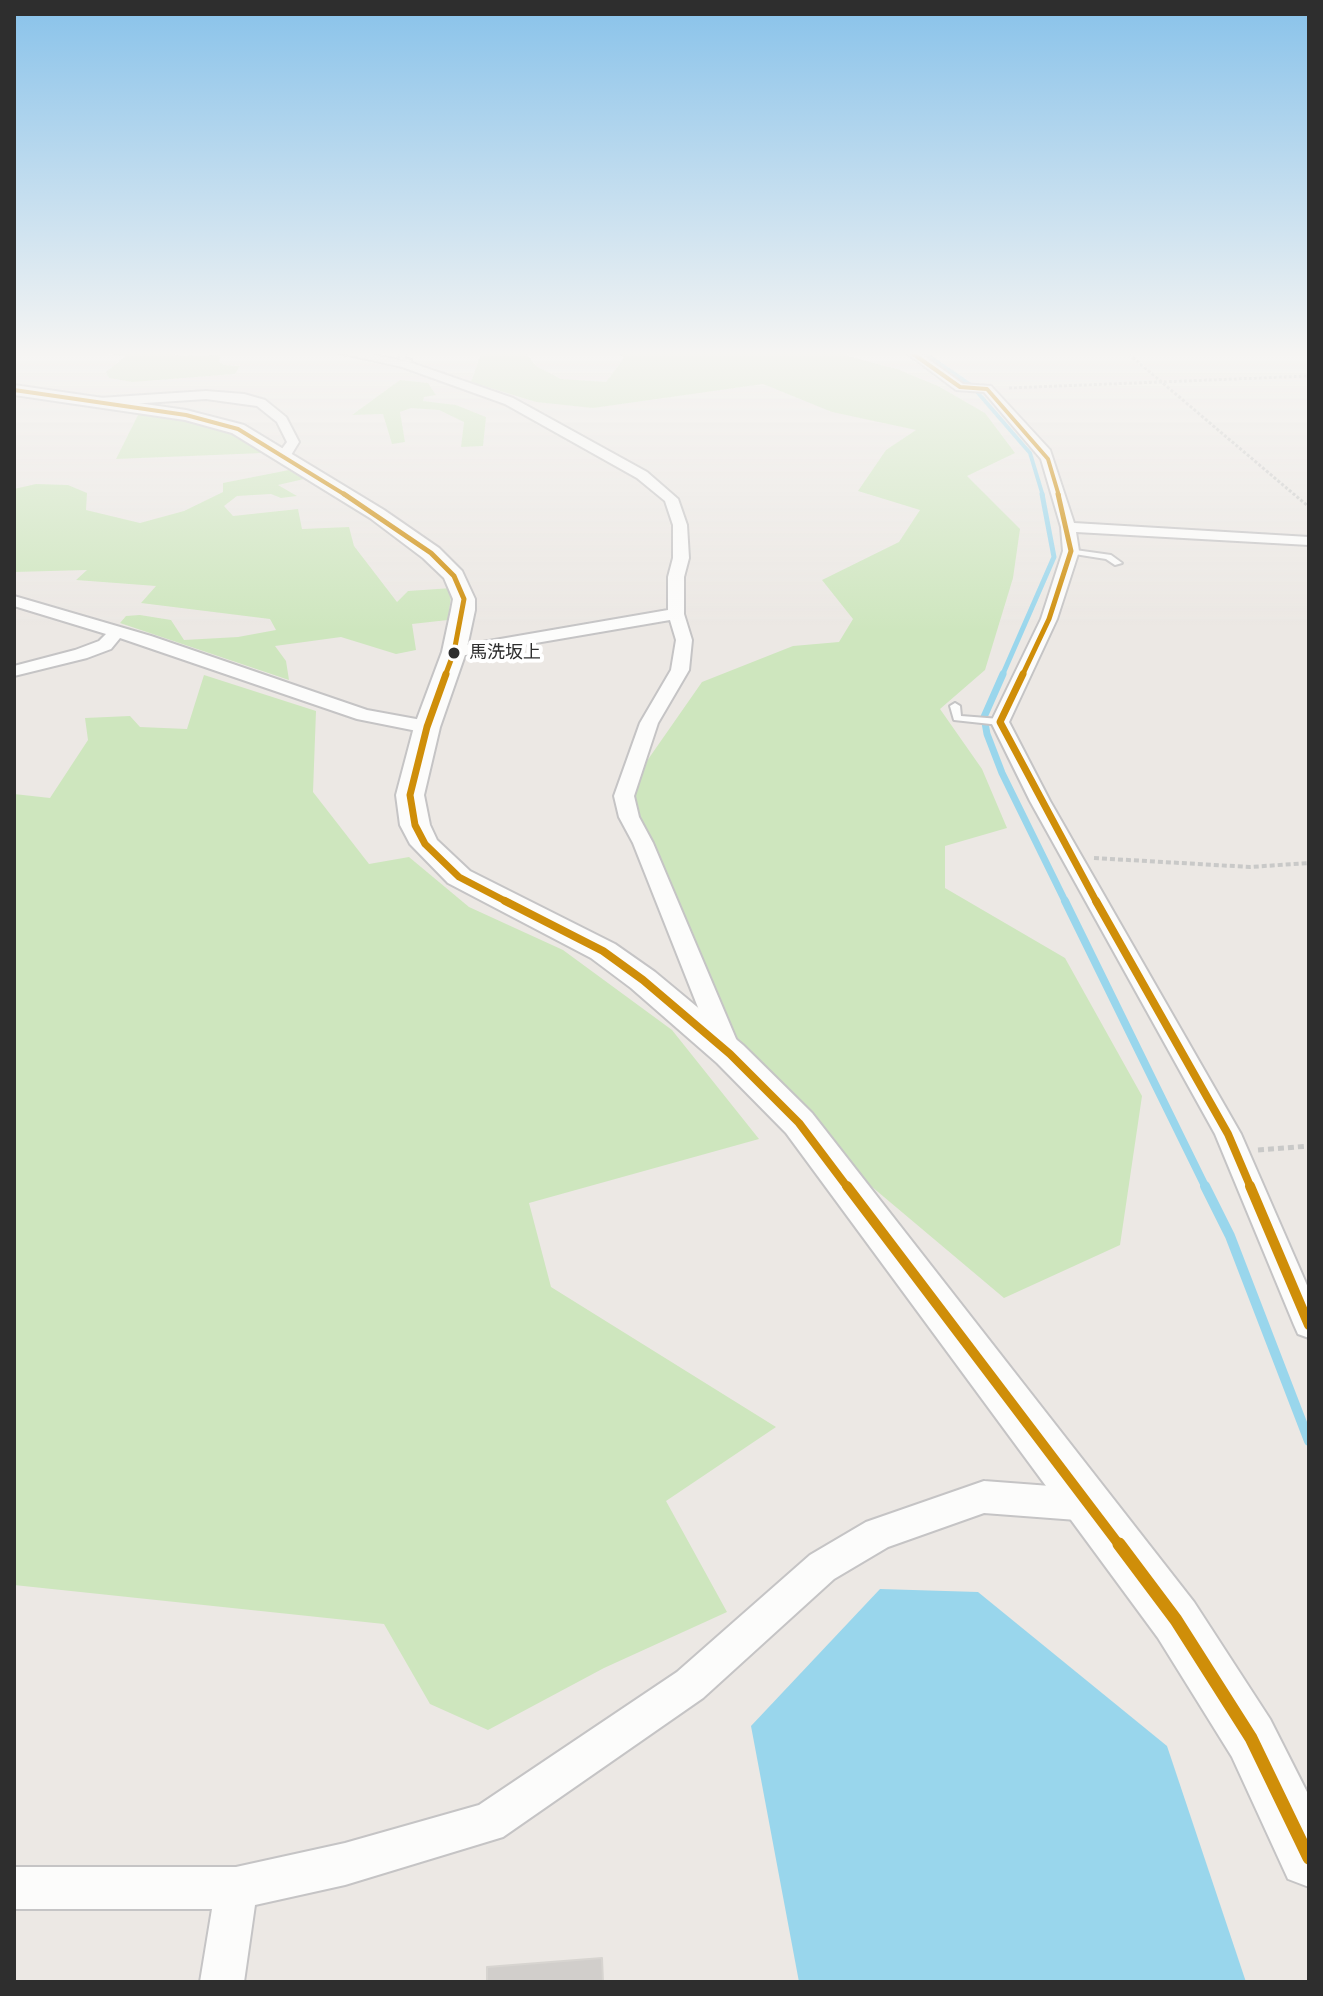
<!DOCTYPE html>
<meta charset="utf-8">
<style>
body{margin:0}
#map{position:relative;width:1323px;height:1996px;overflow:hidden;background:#ece8e4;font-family:Manrope,sans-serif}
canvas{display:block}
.frame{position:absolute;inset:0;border:16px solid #2e2e2e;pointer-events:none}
</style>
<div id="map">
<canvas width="1323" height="1996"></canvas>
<div class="frame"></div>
</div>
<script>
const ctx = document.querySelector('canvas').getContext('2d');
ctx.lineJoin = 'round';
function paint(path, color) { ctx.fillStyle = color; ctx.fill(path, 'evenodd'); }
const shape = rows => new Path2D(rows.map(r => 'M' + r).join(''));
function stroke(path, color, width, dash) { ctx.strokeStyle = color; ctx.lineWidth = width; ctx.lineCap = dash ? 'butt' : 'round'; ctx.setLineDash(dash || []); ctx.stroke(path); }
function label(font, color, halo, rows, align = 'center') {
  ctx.font = font + ' Manrope,"Noto Sans JP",sans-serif'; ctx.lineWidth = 8; ctx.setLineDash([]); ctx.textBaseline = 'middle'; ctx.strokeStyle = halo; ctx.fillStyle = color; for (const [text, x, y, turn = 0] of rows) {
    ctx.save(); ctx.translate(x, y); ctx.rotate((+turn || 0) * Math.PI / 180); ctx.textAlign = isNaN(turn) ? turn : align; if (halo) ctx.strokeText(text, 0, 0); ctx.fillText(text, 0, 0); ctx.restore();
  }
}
paint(shape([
 [169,351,178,356,220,355,219,362,225,365,240,366,235,374,132,382,109,378,106,372,126,356,90,352],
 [482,351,524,351,536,366,561,379,606,382,624,358,616,351,844,351,850,357,897,369,938,386,985,413,1015,453,967,476,1020,529,1013,578,985,670,940,709,982,769,1007,828,945,846,945,888,1065,958,1142,1096,1120,1245,1004,1298,764,1096,694,1002,626,791,702,682,793,646,839,642,853,619,822,580,899,542,920,510,858,491,886,450,916,430,832,412,763,384,593,408,536,402,471,382],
 [400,380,428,383,436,395,424,397,423,401,456,405,486,417,483,446,461,447,464,422,439,410,411,408,400,412,405,442,392,444,383,414,352,415],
 [139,413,193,421,225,430,263,453,116,459],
 [289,470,304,479,278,485,297,496,281,498,271,494,237,496,224,506,233,516,298,509,302,529,349,527,354,546,397,602,408,591,452,588,448,620,412,624,416,650,396,654,341,637,275,646,286,661,289,680,120,623,126,616,140,615,171,620,184,640,238,637,276,630,270,619,141,603,156,586,76,580,87,570,14,572,14,489,36,484,68,485,87,493,86,510,140,523,184,511,223,492,223,483],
 [204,675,316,711,313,792,369,864,409,857,469,907,563,950,672,1030,759,1139,529,1203,551,1287,776,1427,666,1501,727,1612,604,1668,488,1730,430,1704,384,1624,14,1585,14,794,50,798,88,740,85,718,130,716,140,727,187,729]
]), '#cee6be');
paint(shape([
 [880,1589,978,1592,1167,1746,1246,1982,799,1982,751,1726]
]), '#99d6ec');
stroke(shape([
 [921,351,972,386,1030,453,1043,496]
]), '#99d6ec', 4);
stroke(shape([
 [1002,676,1054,557,1042,494]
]), '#99d6ec', 5);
stroke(shape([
 [1003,674,984,717,987,734,1002,773,1066,903]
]), '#99d6ec', 7);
stroke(shape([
 [1065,901,1206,1188]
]), '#99d6ec', 8);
stroke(shape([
 [1205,1186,1230,1236,1309,1441]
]), '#99d6ec', 10);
const building = shape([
 [602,1958,603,1982,487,1982,487,1967,602,1958]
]);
paint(building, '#d1cecb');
stroke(building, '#d7d4d0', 2);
const service = shape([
 [399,351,405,351,405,358,411,360,411,362,400,360,399,351],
 [1068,549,1111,555,1122,563,1115,565,1106,559,1068,553,1068,549],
 [955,703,960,706,961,716,1000,719,1005,722,1000,725,954,720,950,706,955,703]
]);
const minor = shape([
 [331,351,355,351,409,362,513,398,647,472,678,499,687,525,689,558,684,577,684,614,692,640,689,670,658,723,634,796,639,817,653,843,742,1053,738,1059,729,1062,720,1059,716,1053,633,843,619,817,614,796,640,723,671,670,676,640,670,620,454,657,445,652,454,647,668,610,668,577,673,558,673,525,665,501,637,478,505,404,402,367,331,351],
 [904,351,917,351,963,384,991,386,1050,450,1074,523,1309,537,1309,545,1076,532,1079,551,1057,619,1009,722,1050,801,1241,1134,1309,1290,1309,1338,1298,1334,1294,1325,1215,1134,1030,801,991,722,1041,619,1063,551,1061,527,1041,459,984,392,956,390,904,351],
 [206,391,244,394,265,400,286,417,299,442,288,460,276,457,287,442,277,422,257,406,206,399,99,406,93,402,99,398,206,391],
 [14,596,151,636,367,710,427,721,436,727,427,733,357,719,120,638,111,649,87,658,14,676,14,666,75,650,99,641,106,634,14,606,14,596],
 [984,1481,1090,1489,1102,1494,1107,1505,1102,1516,1090,1521,984,1513,888,1547,834,1579,703,1698,503,1837,345,1885,255,1905,244,1982,200,1982,212,1909,14,1909,14,1867,236,1867,345,1843,479,1805,677,1672,810,1555,866,1522,984,1481]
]);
const secondary = shape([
 [14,385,186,410,244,425,384,510,439,548,462,571,475,599,475,610,466,652,440,727,424,795,430,825,437,840,470,871,615,944,655,972,743,1045,812,1113,1194,1602,1270,1719,1309,1796,1309,1887,1288,1879,1232,1757,1158,1638,786,1133,717,1063,631,988,591,958,448,883,410,844,400,825,396,795,414,727,442,652,451,610,453,599,444,578,423,558,370,518,232,433,185,420,14,395,14,385]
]);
stroke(service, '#c5c4c5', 4);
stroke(minor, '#c5c4c5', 4);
stroke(secondary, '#c5c4c5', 4);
stroke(shape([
 [1125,351,1309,507],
 [1009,388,1309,376]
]), '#c9c9c8', 3, [3, 2]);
stroke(shape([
 [1094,858,1250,867,1309,863]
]), '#c9c9c8', 4, [5, 3]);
stroke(shape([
 [1258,1150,1309,1146]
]), '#c9c9c8', 5, [6, 4]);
paint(service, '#fcfcfb');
paint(minor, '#fcfcfb');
paint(secondary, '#fcfcfb');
stroke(shape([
 [909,351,960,387,987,389,1048,459,1059,496],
 [14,390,186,415,238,429,347,496]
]), '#cf8e09', 4);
stroke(shape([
 [344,494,431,553,454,576,464,599,454,652,445,676],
 [1022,676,1049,619,1071,551,1058,494]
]), '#cf8e09', 5);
stroke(shape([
 [446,674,427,727,410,795,415,825,425,844,459,877,509,903],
 [1023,674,1000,722,1097,903]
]), '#cf8e09', 7);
stroke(shape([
 [505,901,603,951,643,980,730,1054,799,1123,848,1188],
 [1096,901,1228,1134,1251,1188]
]), '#cf8e09', 8);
stroke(shape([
 [847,1186,1120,1546],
 [1250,1186,1309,1325]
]), '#cf8e09', 10);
stroke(shape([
 [1119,1544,1176,1620,1251,1738,1309,1858]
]), '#cf8e09', 13);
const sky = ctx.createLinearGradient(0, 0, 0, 631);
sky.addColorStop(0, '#88c2ea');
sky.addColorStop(0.56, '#f6f5f3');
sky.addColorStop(1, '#f6f5f300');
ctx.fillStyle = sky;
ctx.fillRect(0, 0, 1323, 631);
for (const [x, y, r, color] of [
 [454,653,7,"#2e2e2e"]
]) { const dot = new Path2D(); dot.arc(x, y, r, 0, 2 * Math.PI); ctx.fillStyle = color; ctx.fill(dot); stroke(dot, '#fff', 3); }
label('18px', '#2e2e2e', '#fff', [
 ["馬洗坂上",469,653]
], 'left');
</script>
